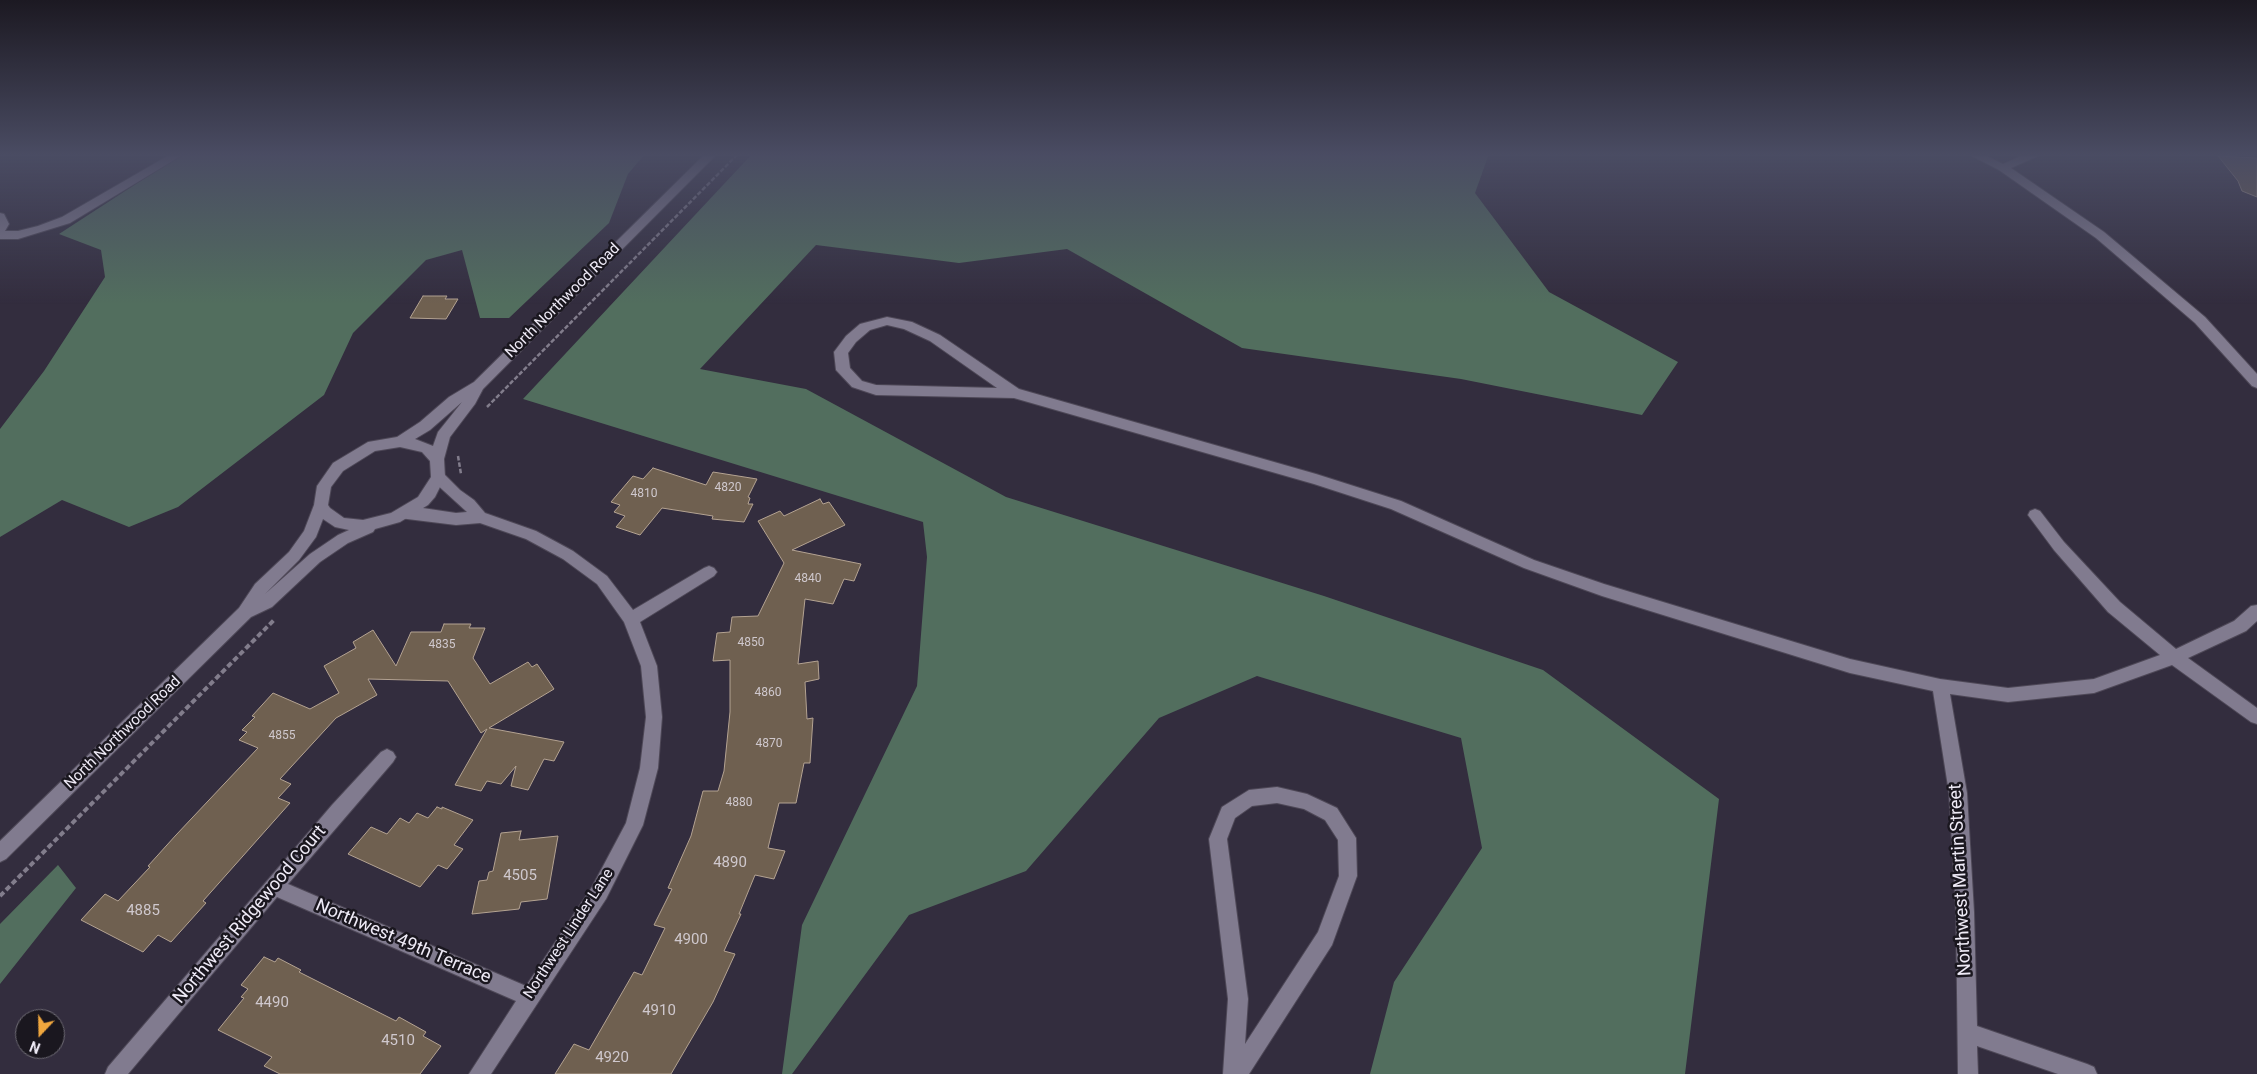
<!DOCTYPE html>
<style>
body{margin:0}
#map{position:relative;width:2257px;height:1074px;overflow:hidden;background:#332d3e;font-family:Roboto,sans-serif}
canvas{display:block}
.north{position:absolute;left:15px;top:1009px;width:50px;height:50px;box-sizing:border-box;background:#1a171f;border:1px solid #6f6c75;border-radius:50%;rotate:201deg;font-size:14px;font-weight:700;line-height:20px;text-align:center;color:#efebf7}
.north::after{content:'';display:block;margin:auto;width:18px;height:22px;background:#f0a73e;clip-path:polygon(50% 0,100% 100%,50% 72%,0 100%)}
</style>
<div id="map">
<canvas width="2257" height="1074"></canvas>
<div class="north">N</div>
</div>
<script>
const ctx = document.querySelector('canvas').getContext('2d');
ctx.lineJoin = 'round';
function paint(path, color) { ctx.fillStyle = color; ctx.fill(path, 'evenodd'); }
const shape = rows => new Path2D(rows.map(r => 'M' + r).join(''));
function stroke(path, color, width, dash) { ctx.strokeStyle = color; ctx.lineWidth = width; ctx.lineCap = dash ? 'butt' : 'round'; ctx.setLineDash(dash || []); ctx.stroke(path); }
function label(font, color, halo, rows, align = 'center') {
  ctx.font = font + ' Roboto,sans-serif'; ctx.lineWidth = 5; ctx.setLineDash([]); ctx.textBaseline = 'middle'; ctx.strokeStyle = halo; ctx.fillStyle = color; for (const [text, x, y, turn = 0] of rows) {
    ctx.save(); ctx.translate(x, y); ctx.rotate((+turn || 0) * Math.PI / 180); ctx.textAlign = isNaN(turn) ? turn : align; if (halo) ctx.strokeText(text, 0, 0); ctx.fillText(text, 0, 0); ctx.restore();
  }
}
paint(shape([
 [182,154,645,154,628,174,609,223,509,318,480,318,462,250,426,260,353,333,324,395,178,507,129,527,62,500,0,537,0,429,44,371,105,277,101,250,59,234],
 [752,154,1489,154,1475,193,1549,292,1678,362,1642,415,1461,379,1242,348,1067,249,959,263,816,245,700,369,806,389,1006,497,1324,596,1543,670,1719,799,1685,1074,1370,1074,1394,982,1482,848,1461,738,1257,676,1159,718,1026,871,909,915,792,1074,782,1074,802,925,917,686,927,557,923,522,523,399],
 [58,865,76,888,0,984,0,924]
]), '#526e5e');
const building = shape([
 [2218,156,2257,158,2257,197,2242,191,2238,181,2218,156],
 [423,296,447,296,445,299,458,299,446,319,410,318,423,296],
 [653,468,706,485,713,472,757,479,748,497,750,498,748,504,753,504,744,522,712,519,713,516,662,508,640,535,616,527,625,516,614,512,620,505,611,502,633,476,643,479,653,468],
 [820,499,823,504,829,502,845,525,792,550,861,564,854,581,844,579,833,604,805,599,798,664,818,661,819,679,805,682,807,719,813,718,810,763,804,763,796,803,779,803,768,848,785,851,774,879,755,875,739,914,741,914,724,951,735,954,713,1002,671,1074,555,1074,574,1044,589,1050,634,972,642,975,665,928,654,925,672,889,668,888,691,836,703,791,718,791,724,771,730,712,730,660,713,661,717,633,730,632,732,617,758,616,784,563,758,521,780,511,784,516,820,499],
 [444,624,471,624,469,628,485,628,473,658,490,684,528,662,532,667,537,664,554,689,489,728,564,742,554,761,544,759,528,790,511,786,516,766,501,784,487,781,481,791,455,785,487,729,481,733,448,681,368,679,377,695,336,718,280,779,291,784,278,798,290,803,203,901,206,903,171,942,158,935,143,952,81,920,105,894,118,901,150,867,148,866,176,835,258,748,239,740,247,732,242,730,255,717,252,716,273,693,310,709,339,693,324,666,356,648,353,642,373,630,396,666,411,632,441,632,444,624],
 [437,807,442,809,442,807,473,820,454,845,463,849,447,869,438,865,420,887,348,854,371,827,387,834,400,818,409,823,417,813,428,818,437,807],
 [521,831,519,840,558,836,547,899,521,902,519,909,472,914,479,881,487,880,489,872,493,871,501,833,521,831],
 [264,957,275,962,278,958,301,970,299,972,396,1021,399,1017,426,1032,423,1036,441,1046,420,1074,280,1074,264,1066,272,1057,218,1030,244,998,241,997,248,989,241,985,264,957]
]);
paint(building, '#6f6050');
stroke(building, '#b4a392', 1);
const street = shape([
 [171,154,184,154,70,223,18,239,0,239,0,213,4,214,9,224,5,231,18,231,38,226,62,217,171,154],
 [1968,154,1982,154,2003,164,2026,154,2039,154,2038,156,2011,168,2104,232,2205,317,2257,374,2257,388,2252,386,2195,323,2096,238,1999,170,1968,154],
 [887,317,912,322,940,335,1019,389,1316,474,1401,501,1534,560,1604,584,1850,659,1940,679,2008,688,2094,679,2160,655,2108,612,2054,550,2028,515,2030,511,2035,509,2040,511,2064,542,2120,602,2176,649,2234,621,2251,606,2257,605,2257,621,2246,631,2188,658,2257,708,2257,724,2251,722,2172,665,2094,693,2008,702,1950,694,1967,793,1974,912,1977,1026,2087,1064,2094,1067,2097,1074,2058,1074,1977,1046,1978,1074,1958,1074,1956,912,1949,793,1933,691,1850,673,1602,596,1524,568,1391,509,1314,484,1014,398,876,395,852,387,836,370,834,352,846,336,860,324,887,317],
 [887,325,904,329,930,341,997,388,876,385,862,381,850,368,848,353,856,342,870,330,887,325],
 [438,472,443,473,460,490,474,500,485,513,536,531,573,551,607,576,633,610,704,568,709,566,714,568,717,572,714,576,640,622,657,666,662,717,658,768,643,825,606,899,491,1074,469,1074,516,1001,277,897,128,1074,105,1074,108,1067,332,805,381,752,387,749,393,752,396,757,393,762,288,884,526,986,592,887,626,823,640,768,646,717,641,666,624,622,597,584,563,559,526,539,480,523,456,525,399,518,397,514,399,510,404,508,416,507,456,513,467,512,433,481,431,477,433,473,438,472],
 [1277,787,1307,794,1337,808,1356,838,1357,876,1332,945,1249,1074,1223,1074,1228,999,1209,839,1222,807,1249,790,1277,787],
 [1277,803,1304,809,1325,820,1338,840,1339,876,1318,932,1245,1044,1248,999,1227,839,1235,818,1252,806,1277,803]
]);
const secondary = shape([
 [705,154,717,154,483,389,475,404,450,437,444,459,445,477,435,497,428,505,400,522,375,529,373,532,348,543,320,562,272,607,251,617,6,859,0,862,0,841,239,608,255,584,289,552,304,531,314,505,317,486,333,463,368,442,397,437,420,422,449,397,474,382,705,154],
 [462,402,438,432,433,446,415,439,430,430,462,402],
 [400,447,422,452,430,461,431,477,418,497,391,513,363,520,344,518,330,508,328,505,331,487,343,471,375,451,400,447],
 [323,519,335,527,349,530,338,535,310,554,265,594,299,560,316,537,323,519]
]);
stroke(street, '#4e4857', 2);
stroke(secondary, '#4e4857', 2);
stroke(shape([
 [487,407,738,154],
 [458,456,461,474]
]), '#827d8c', 2.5, [4.5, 2]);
stroke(shape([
 [0,896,275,619]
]), '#827d8c', 4, [5.5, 3]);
paint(street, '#817b8f');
paint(secondary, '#817b8f');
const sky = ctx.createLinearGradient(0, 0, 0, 304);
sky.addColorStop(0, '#1c1922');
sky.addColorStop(0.51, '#4a4c63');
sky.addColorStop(1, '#4a4c6300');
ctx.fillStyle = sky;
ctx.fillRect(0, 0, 2257, 304);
label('12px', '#cfc8cd', null, [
 ["4820",728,488],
 ["4810",644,494],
 ["4840",808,579],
 ["4850",751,643],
 ["4835",442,645],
 ["4860",768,693],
 ["4855",282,736],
 ["4870",769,744],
 ["4880",739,803]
]);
label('15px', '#efebf7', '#1a171f', [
 ["North Northwood Road",563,301,-45],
 ["North Northwood Road",123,733,-44],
 ["Northwest Linder Lane",569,934,-57]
]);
label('15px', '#cfc8cd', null, [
 ["4890",730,863],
 ["4505",520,876],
 ["4885",143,911],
 ["4900",691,940],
 ["4490",272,1003],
 ["4910",659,1011],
 ["4510",398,1041],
 ["4920",612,1058]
]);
label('18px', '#efebf7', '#1a171f', [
 ["Northwest Martin Street",1961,880,-93],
 ["Northwest Ridgewood Court",250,915,-50],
 ["Northwest 49th Terrace",403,942,23]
]);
</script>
